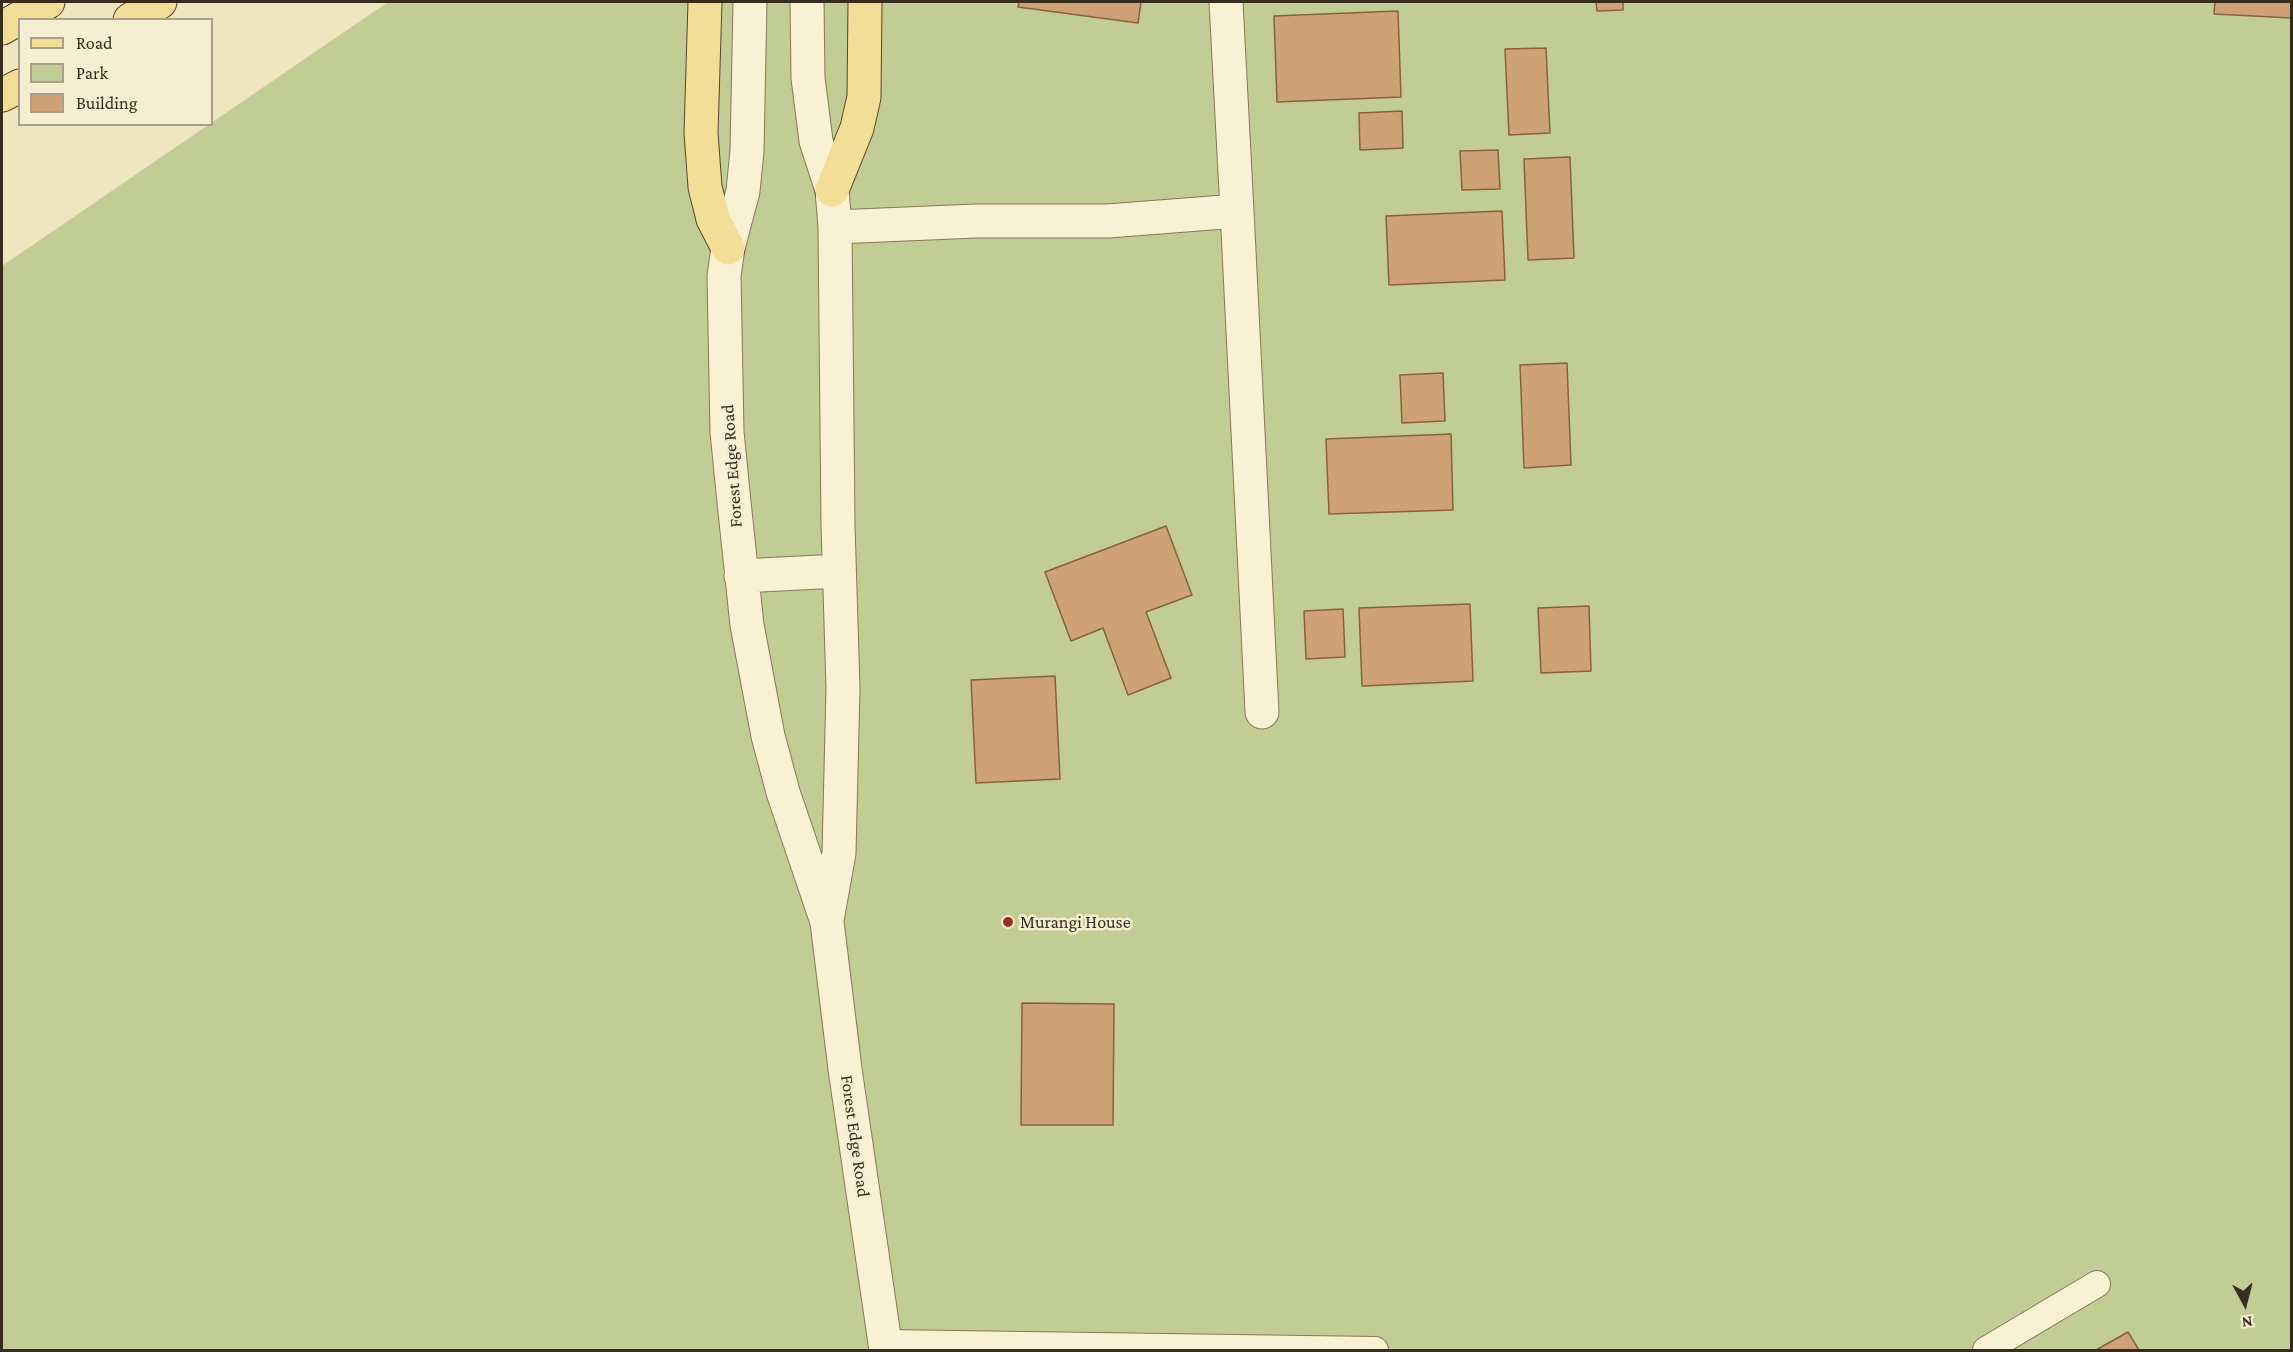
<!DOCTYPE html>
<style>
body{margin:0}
#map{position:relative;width:2293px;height:1352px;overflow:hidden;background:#efe5c1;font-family:"Crimson Pro",serif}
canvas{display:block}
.frame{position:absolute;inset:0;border:3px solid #382c1d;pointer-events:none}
.legend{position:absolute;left:18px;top:18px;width:195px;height:108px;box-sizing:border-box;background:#f6eed1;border:2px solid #aaa089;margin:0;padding:8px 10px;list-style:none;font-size:18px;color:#382c1d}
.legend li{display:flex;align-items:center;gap:12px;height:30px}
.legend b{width:30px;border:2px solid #aaa089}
.north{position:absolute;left:2215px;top:1274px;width:60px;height:60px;-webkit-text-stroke:4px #f6eed1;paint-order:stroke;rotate:173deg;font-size:16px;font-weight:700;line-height:24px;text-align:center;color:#382c1d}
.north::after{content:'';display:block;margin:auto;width:21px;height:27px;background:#382c1d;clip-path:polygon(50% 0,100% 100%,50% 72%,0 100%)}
</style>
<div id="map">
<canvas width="2293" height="1352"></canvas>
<div class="frame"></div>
<ul class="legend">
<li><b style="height:8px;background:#f3de98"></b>Road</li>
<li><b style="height:16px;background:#c2cd95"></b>Park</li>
<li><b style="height:16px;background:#cea176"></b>Building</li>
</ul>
<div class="north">N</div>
</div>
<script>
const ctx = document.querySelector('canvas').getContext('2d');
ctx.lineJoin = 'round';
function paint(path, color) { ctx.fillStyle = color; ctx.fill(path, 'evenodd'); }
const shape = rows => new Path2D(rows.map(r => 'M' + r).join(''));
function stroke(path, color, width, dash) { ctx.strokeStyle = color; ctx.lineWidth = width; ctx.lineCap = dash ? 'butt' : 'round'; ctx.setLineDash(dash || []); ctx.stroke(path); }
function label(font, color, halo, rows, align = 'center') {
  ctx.font = font + ' "Crimson Pro",serif'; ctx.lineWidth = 5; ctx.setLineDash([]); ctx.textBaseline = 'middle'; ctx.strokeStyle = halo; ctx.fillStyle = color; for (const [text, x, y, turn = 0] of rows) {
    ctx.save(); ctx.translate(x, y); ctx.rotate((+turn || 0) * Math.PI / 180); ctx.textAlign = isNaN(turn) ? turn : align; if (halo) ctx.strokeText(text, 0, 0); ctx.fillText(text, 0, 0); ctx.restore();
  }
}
paint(shape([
 [388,2,2291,2,2291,1350,2,1350,2,266]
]), '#c2cd95');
const building = shape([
 [1019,2,1141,2,1138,23,1018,7,1019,2],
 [1596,2,1623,2,1623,10,1597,11,1596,2],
 [2215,2,2292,2,2292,18,2214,14,2215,2],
 [1398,11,1401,97,1277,102,1274,16,1398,11],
 [1546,48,1550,133,1509,135,1505,49,1546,48],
 [1402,111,1403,148,1360,150,1359,113,1402,111],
 [1498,150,1500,189,1462,190,1460,151,1498,150],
 [1570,157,1574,258,1528,260,1524,159,1570,157],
 [1502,211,1505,280,1389,285,1386,216,1502,211],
 [1567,363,1571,465,1524,468,1520,365,1567,363],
 [1443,373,1445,421,1402,423,1400,375,1443,373],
 [1451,434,1453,510,1329,514,1326,439,1451,434],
 [1166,526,1192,595,1146,612,1171,678,1128,695,1103,628,1071,641,1045,572,1166,526],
 [1470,604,1473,681,1362,686,1359,608,1470,604],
 [1589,606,1591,671,1541,673,1538,608,1589,606],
 [1343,609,1345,657,1306,659,1304,611,1343,609],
 [1055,676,1060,779,976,783,971,680,1055,676],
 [1022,1003,1114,1004,1113,1125,1021,1125,1022,1003],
 [2128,1332,2139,1350,2096,1350,2128,1332]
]);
paint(building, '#cea176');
stroke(building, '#88613e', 1.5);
const lane = shape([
 [885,1343,1375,1350],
 [1986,1350,2097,1284]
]);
const street = shape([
 [750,2,747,151,743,191,728,248,724,276,727,432,734,502,747,625,768,736,783,792,827,922,845,1069,886,1350],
 [807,2,808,78,816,141,832,190,835,227,838,525,843,688,839,853,827,920],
 [1237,211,1262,712],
 [835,227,976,221,1108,221,1237,211,1226,2],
 [741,576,839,571]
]);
const primary = shape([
 [705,2,701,133,705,187,713,219,728,248],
 [130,20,160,2],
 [2,28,48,2],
 [2,95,20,86],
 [832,190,857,128,864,97,865,2]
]);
stroke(lane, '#897658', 28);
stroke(street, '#897658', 35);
stroke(primary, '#56432d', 35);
stroke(lane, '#f9f1d4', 26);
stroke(street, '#f9f1d4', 33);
stroke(primary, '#f3de98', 33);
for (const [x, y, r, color] of [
 [1008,922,6,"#992f27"]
]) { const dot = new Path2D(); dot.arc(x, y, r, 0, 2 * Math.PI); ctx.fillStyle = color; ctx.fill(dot); stroke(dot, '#f6eed1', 2); }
label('18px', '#382c1d', '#f6eed1', [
 ["Forest Edge Road",732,466,-94],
 ["Forest Edge Road",855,1136,82]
]);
label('18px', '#382c1d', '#f6eed1', [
 ["Murangi House",1020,922]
], 'left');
</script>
